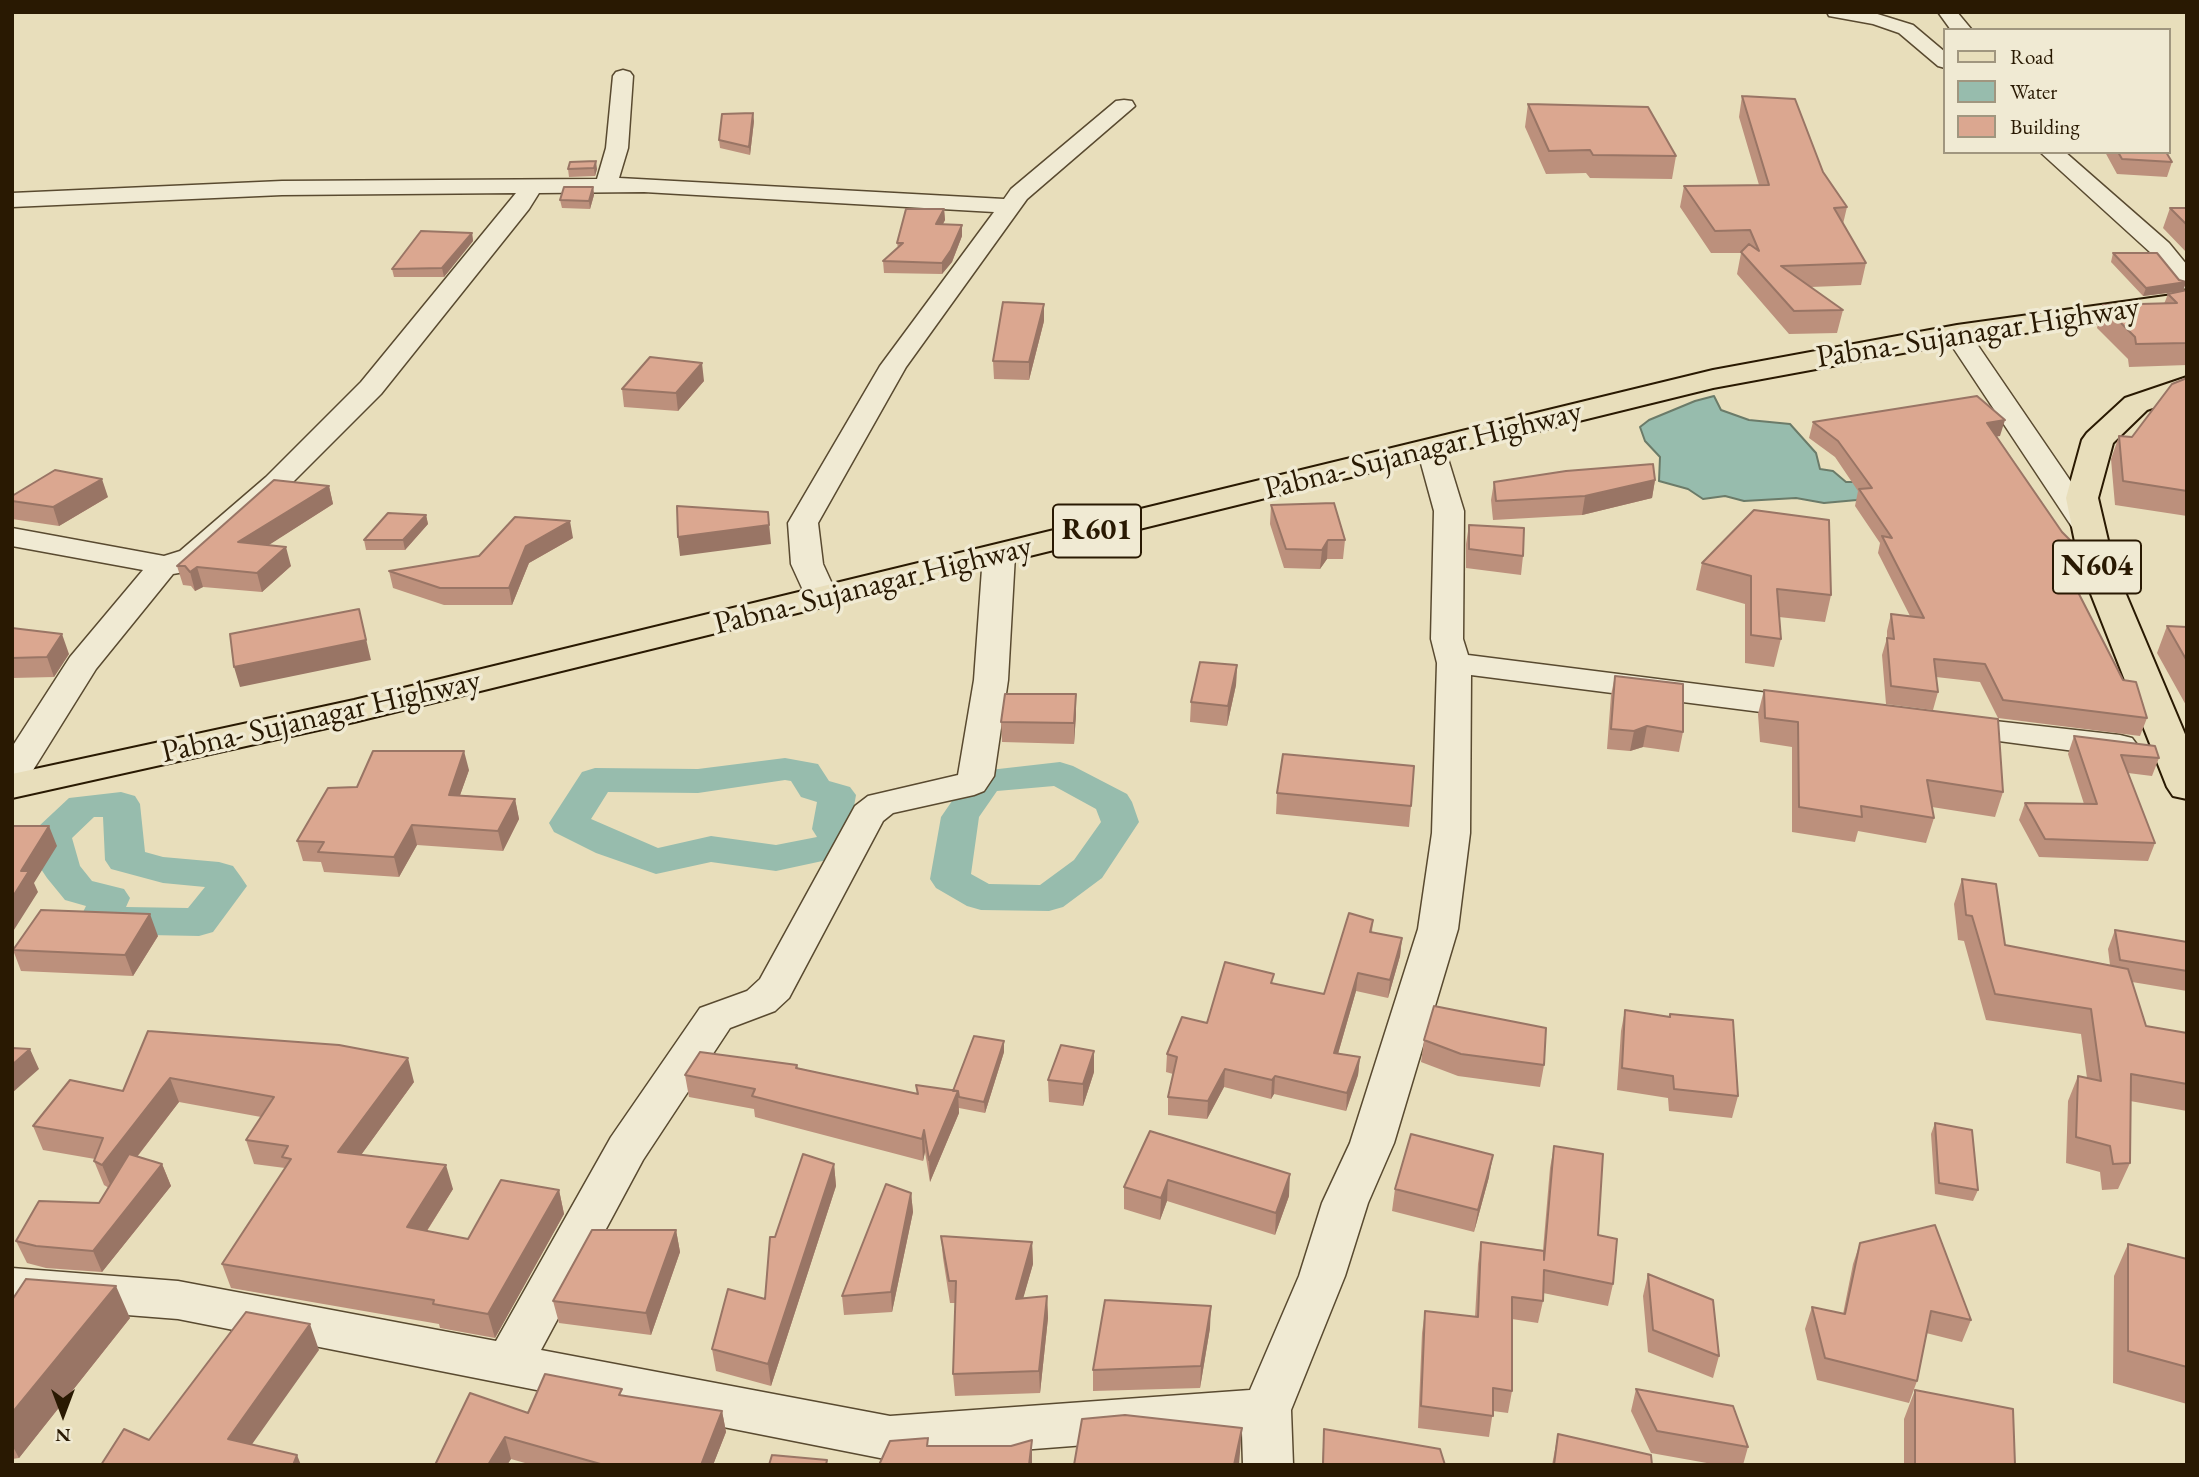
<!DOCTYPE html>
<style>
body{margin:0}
#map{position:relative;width:2199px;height:1477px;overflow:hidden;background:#e8debb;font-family:"EB Garamond",serif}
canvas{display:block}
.frame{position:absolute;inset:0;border:14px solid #291902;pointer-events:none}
.legend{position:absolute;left:1943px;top:28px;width:228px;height:126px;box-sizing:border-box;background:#f0ead3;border:2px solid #a0967f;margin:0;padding:9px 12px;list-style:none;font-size:21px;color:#291902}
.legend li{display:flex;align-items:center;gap:14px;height:35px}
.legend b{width:35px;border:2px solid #a0967f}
.north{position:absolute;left:28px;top:1379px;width:70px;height:70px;-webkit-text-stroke:5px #f0ead3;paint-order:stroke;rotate:180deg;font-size:19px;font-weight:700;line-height:28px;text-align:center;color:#291902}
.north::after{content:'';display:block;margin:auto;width:24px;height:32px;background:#291902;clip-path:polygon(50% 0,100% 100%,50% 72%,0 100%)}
</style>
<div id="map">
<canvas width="2199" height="1477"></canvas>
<div class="frame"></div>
<ul class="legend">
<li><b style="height:9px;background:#e8debb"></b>Road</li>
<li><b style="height:19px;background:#97bcad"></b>Water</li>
<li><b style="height:19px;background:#dba790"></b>Building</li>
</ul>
<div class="north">N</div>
</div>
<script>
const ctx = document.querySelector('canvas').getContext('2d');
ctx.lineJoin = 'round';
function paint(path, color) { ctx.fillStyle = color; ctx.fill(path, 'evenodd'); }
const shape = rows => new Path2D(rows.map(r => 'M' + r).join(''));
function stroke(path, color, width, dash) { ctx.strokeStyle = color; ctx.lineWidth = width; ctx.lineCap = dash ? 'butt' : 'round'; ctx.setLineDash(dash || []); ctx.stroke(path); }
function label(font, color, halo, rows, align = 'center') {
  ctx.font = font + ' "EB Garamond",serif'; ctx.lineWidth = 7; ctx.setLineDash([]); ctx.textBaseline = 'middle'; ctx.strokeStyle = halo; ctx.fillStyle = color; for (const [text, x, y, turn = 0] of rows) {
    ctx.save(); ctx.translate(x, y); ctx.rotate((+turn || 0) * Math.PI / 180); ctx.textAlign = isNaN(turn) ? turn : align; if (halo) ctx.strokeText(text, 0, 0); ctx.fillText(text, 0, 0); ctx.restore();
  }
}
const water = shape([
 [1714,396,1721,410,1749,420,1790,424,1816,453,1820,469,1833,471,1846,482,1875,482,1857,500,1824,503,1796,498,1744,501,1725,496,1703,499,1688,489,1659,481,1660,457,1645,441,1640,427,1649,420,1695,401,1714,396]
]);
paint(water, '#97bcad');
stroke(water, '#6b7b69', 2);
paint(shape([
 [785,758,818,764,829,781,850,787,856,795,850,829,861,845,855,854,776,871,711,862,656,874,596,853,554,832,549,823,582,772,595,768,698,769,785,758],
 [785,780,791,781,801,797,817,802,812,829,817,837,776,845,711,836,658,848,591,819,608,792,698,793,785,780],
 [1060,762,1073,766,1127,794,1132,802,1139,822,1102,878,1063,907,1049,911,981,910,967,906,936,888,930,879,941,817,972,772,1060,762],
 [1054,786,1096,809,1101,822,1074,860,1040,885,989,884,971,874,979,817,997,791,1054,786],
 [121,792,135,796,140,804,145,852,163,857,219,862,233,866,241,877,247,886,213,932,199,936,99,934,85,930,79,920,86,906,65,900,47,878,41,869,33,836,38,827,69,798,121,792],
 [94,817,103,817,105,860,111,869,163,883,205,887,188,908,126,907,130,898,124,889,92,881,80,866,72,838,94,817]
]), '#97bcad');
const street = shape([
 [1827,12,1871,12,1913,25,1945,52,1945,68,1938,66,1899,33,1873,24,1829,16,1827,12],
 [1938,12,1957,12,1972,30,1951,30,1938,12],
 [623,70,630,72,633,76,628,148,619,178,1004,199,1011,189,1116,101,1124,100,1132,101,1135,106,1027,199,906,367,818,523,823,564,839,599,834,606,823,609,812,606,807,599,791,564,788,523,880,366,994,212,644,192,539,193,529,209,381,394,286,489,202,565,190,571,173,574,96,669,25,783,12,786,12,747,70,657,143,570,12,546,12,528,164,556,180,551,266,477,361,382,516,193,282,195,12,207,12,193,282,181,597,179,606,148,613,76,616,72,623,70],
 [2040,152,2065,152,2169,243,2187,265,2187,289,2178,287,2151,253,2040,152],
 [1957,326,1966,328,2104,530,2100,536,2089,539,2078,536,2074,530,1944,334,1948,328,1957,326],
 [1431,440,1441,443,1445,449,1464,511,1463,639,1468,655,1808,698,1820,701,1825,708,1820,715,1808,718,1471,675,1470,833,1458,929,1394,1143,1368,1203,1345,1276,1291,1410,1293,1465,1243,1465,1242,1433,890,1460,178,1319,12,1306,12,1268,178,1281,496,1341,611,1137,700,1008,747,991,760,979,855,806,868,796,958,775,974,680,983,555,988,548,999,546,1010,548,1015,555,1008,680,994,776,984,791,974,795,893,813,883,821,789,998,775,1011,730,1028,643,1160,541,1350,890,1416,1250,1390,1299,1276,1322,1203,1350,1143,1418,929,1432,833,1437,663,1431,639,1434,511,1417,449,1421,443,1431,440],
 [1950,716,2120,735,2132,738,2138,746,2132,754,2120,757,1938,733,1933,726,1938,719,1950,716]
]);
const primary = shape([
 [2187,293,2187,309,1957,343,1713,388,354,722,12,798,12,774,354,700,1713,370,1957,325,2187,293]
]);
const highway = shape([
 [2187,377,2187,396,2147,410,2113,443,2098,498,2114,566,2187,739,2187,799,2173,796,2167,787,2080,566,2066,498,2082,440,2087,433,2125,398,2187,377]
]);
stroke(street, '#594a30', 3);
stroke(primary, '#291902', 4);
stroke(highway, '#291902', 4);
paint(street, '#f0ead3');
paint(primary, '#e8debb');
paint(highway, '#e8debb');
paint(shape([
 [1742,96,1823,172,1847,207,1843,224,1866,263,1861,285,1811,287,1843,310,1837,333,1789,334,1737,274,1741,253,1711,253,1680,207,1684,186,1759,185,1739,117],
 [1528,104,1676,156,1672,179,1590,178,1586,173,1546,174,1525,127],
 [754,121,750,155,720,148,719,140],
 [2105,152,2166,152,2172,162,2167,177,2117,174],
 [568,169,597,169,595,176,569,177],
 [593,187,594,195,590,209,562,208,560,200],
 [2170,208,2187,208,2187,253,2163,228],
 [944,209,945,220,943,224,962,236,952,262,942,274,884,273,883,261,898,248,897,243],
 [472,233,473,241,444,277,394,277,392,269],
 [2113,253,2186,282,2183,291,2143,296,2111,262],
 [2187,290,2187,365,2129,367,2128,359,2097,328,2103,305,2164,304,2168,294],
 [1044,321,1029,380,994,379,993,361],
 [2187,378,2187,516,2115,505,2111,459,2119,436,2132,437],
 [704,381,678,411,624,407,622,389],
 [1813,422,2000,436,1996,436,2062,532,2085,555,2079,572,2067,572,2123,680,2147,718,2140,736,1998,718,1980,682,1936,677,1938,692,1933,710,1886,704,1882,655,1887,638,1887,631,1891,614,1910,616,1878,553,1880,543,1855,506,1858,491,1835,457,1809,438],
 [1655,480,1652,498,1582,515,1493,520,1491,500,1494,482],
 [329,486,333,504,268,545,291,566,262,592,203,587,195,591,191,586,183,585,177,566],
 [12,496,108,497,59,526,12,519],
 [1271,505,1345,540,1343,559,1327,559,1320,569,1284,568,1270,524],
 [426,515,428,524,405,550,366,550,364,540],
 [1469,525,1523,556,1521,575,1466,568,1466,544],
 [573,538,529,563,512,605,444,605,393,588,389,571,479,556],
 [1702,563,1831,595,1825,622,1779,617,1781,639,1774,667,1745,663,1745,604,1696,590],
 [2167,626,2187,627,2187,707,2157,653],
 [12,628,69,654,54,677,12,678],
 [1237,665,1236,685,1227,726,1190,722,1191,702],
 [1615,676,1683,732,1679,752,1643,747,1630,751,1607,749,1611,695],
 [1764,690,2003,792,1995,817,1932,807,1934,818,1926,843,1858,831,1855,842,1792,832,1792,747,1760,742,1758,714],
 [1076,714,1074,744,1002,742,1001,722],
 [2074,736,2159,758,2152,776,2128,773,2155,843,2148,861,2039,857,2019,820,2025,803,2084,804,2068,754],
 [469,770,460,795,515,799,519,819,503,851,417,845,399,877,324,872,321,862,303,861,297,841,357,787],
 [1277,793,1411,806,1409,827,1276,814],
 [1962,879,2005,945,2110,965,2108,949,2115,930,2187,942,2187,991,2132,982,2146,1026,2187,1033,2187,1111,2130,1101,2130,1163,2118,1189,2102,1190,2100,1172,2066,1163,2068,1101,2078,1076,2087,1078,2081,1034,1986,1020,1964,941,1958,940,1954,904],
 [1373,920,1372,932,1402,938,1400,956,1388,998,1356,991,1338,1054,1360,1057,1358,1075,1346,1111,1274,1094,1271,1099,1224,1087,1207,1119,1168,1115,1168,1097,1173,1074,1166,1072,1167,1054,1207,1023,1273,984,1324,994],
 [158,936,133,976,21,971,13,950],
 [1625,1010,1669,1017,1670,1014,1738,1096,1732,1118,1669,1111,1668,1098,1617,1090,1621,1031],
 [148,1031,414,1082,361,1155,453,1189,427,1231,468,1239,559,1190,564,1214,495,1338,440,1328,439,1324,231,1288,222,1264,285,1168,254,1164,246,1140,261,1117,179,1102,137,1157,162,1164,171,1186,102,1272,46,1268,27,1263,16,1241,99,1203,109,1188,104,1185,94,1161,95,1159,43,1150,33,1126,123,1091],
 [1424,1040,1544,1065,1540,1087,1458,1076,1421,1062],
 [1004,1041,1004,1052,985,1113,959,1108,959,1113,930,1182,925,1152,923,1161,755,1117,754,1109,689,1097,685,1075,797,1065,798,1068,917,1094,916,1085,953,1091],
 [1094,1072,1083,1106,1049,1102,1048,1080],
 [1935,1123,1978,1190,1973,1201,1935,1194,1931,1134],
 [1150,1131,1289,1196,1275,1235,1167,1201,1160,1220,1124,1209,1124,1187],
 [1554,1146,1598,1235,1613,1284,1608,1306,1543,1293,1543,1301,1538,1323,1512,1319,1512,1391,1508,1413,1493,1411,1489,1437,1418,1428,1422,1333,1425,1311,1475,1317,1478,1264,1481,1242,1543,1250,1550,1168],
 [834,1164,836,1186,771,1386,716,1371,712,1349,765,1299,775,1237],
 [1489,1177,1474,1232,1392,1211,1395,1189],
 [911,1193,913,1212,892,1312,844,1315,842,1296],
 [676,1230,680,1252,651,1335,559,1323,553,1301],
 [941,1236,1032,1242,1033,1264,1023,1298,1047,1296,1048,1318,1040,1393,955,1396,953,1374,956,1303,950,1303,943,1258],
 [1860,1243,1971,1320,1962,1342,1926,1333,1917,1381,1909,1403,1817,1380,1805,1329,1812,1307,1843,1314,1853,1264],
 [2128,1244,2187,1259,2187,1404,2113,1383,2114,1276],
 [1648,1274,1719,1356,1713,1378,1648,1352,1643,1296],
 [12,1300,130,1318,19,1458,12,1459],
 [1210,1328,1200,1388,1093,1391,1093,1370],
 [1636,1389,1748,1447,1743,1465,1718,1465,1651,1453,1631,1411],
 [1915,1390,2015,1465,1904,1465,1904,1419],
 [623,1396,722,1411,726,1432,713,1465,532,1465,511,1459,507,1465,435,1465,528,1413],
 [1324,1429,1445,1465,1322,1465],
 [1558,1434,1652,1465,1552,1465]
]), '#bc907c');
paint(shape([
 [753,113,754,121,750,155,749,147],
 [596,161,597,169,595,176,594,168],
 [593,187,594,195,590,209,589,201],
 [944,209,945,220,937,235,936,224],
 [962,225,962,236,952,262,942,274,942,263],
 [472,233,473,241,444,277,442,268],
 [2186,282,2183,291,2143,296,2146,288],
 [1044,304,1044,321,1029,380,1029,362],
 [702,363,704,381,678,411,676,393],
 [2005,420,2000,436,1982,439,1987,423],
 [102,479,108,497,59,526,53,507],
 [1655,480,1652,498,1582,515,1585,496],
 [329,486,333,504,244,561,238,542],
 [768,512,771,544,680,556,678,537],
 [426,515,428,524,405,550,403,540],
 [570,521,573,538,529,563,512,605,509,588,526,546],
 [1328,540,1327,559,1320,569,1322,550],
 [286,547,291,566,262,592,257,573],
 [197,567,203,587,195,591,190,572],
 [359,609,371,660,240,687,234,667],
 [62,634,69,654,54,677,47,657],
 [1237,665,1236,685,1227,726,1228,706],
 [1076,694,1076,714,1074,744,1074,723],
 [1647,726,1643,747,1630,751,1634,731],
 [464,751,469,770,453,815,449,795],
 [515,799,519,819,503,851,498,831],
 [412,825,417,845,399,877,394,857],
 [49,826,57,846,34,883,38,892,12,933,12,898,21,871],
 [150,914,158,936,133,976,125,955],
 [1402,938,1400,956,1388,998,1390,980],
 [1358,973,1356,991,1333,1071,1334,1053],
 [1004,1041,1004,1052,985,1113,984,1102],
 [30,1049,39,1069,12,1093,12,1065],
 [1094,1051,1094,1072,1083,1106,1083,1084],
 [1360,1057,1358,1075,1346,1111,1347,1093],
 [408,1058,414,1082,345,1177,338,1152],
 [1225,1069,1224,1087,1207,1119,1208,1101],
 [1275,1076,1274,1094,1271,1099,1272,1080],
 [170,1078,179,1102,112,1189,102,1165],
 [958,1091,959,1113,930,1182,929,1160],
 [924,1130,925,1152,923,1161,922,1139],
 [1493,1155,1489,1177,1474,1232,1478,1210],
 [162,1164,171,1186,102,1272,93,1251],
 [834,1164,836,1186,771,1386,768,1364],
 [446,1165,453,1189,414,1251,407,1227],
 [1290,1174,1289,1196,1275,1235,1276,1213],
 [1168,1180,1167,1201,1160,1220,1161,1198],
 [559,1190,564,1214,495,1338,488,1314],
 [911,1193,913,1212,892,1312,891,1292],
 [676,1230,680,1252,651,1335,646,1313],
 [1032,1242,1033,1264,1017,1320,1016,1299],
 [116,1286,130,1318,19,1458,12,1445,12,1413],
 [1047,1296,1048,1318,1040,1393,1039,1371],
 [1211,1306,1210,1328,1200,1388,1201,1366],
 [310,1324,319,1350,238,1464,228,1439],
 [722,1411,726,1432,713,1465,701,1465],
 [1242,1428,1239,1465,1234,1465],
 [505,1437,511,1459,507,1465,488,1465],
 [1032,1440,1032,1465,1029,1465],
 [297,1455,301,1465,293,1465]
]), '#997565');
const building = shape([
 [1742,96,1795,99,1823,172,1847,207,1834,208,1866,263,1781,266,1843,310,1794,311,1741,252,1749,244,1759,251,1750,230,1715,231,1684,186,1769,185,1742,96],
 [1528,104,1648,107,1676,156,1593,155,1590,150,1549,151,1528,104],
 [753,113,749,147,719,140,722,114,753,113],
 [2118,152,2166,152,2172,162,2122,159,2118,152],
 [596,161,594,168,568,169,570,162,596,161],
 [564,187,593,187,589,201,560,200,564,187],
 [2170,208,2187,208,2187,225,2170,208],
 [906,209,944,209,936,224,962,225,951,250,942,263,883,261,903,243,897,243,906,209],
 [421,231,472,233,442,268,392,269,421,231],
 [2113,253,2157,253,2179,280,2186,282,2146,288,2113,253],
 [2187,290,2187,343,2136,344,2135,337,2103,305,2177,303,2168,294,2187,290],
 [1003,302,1044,304,1029,362,993,361,1003,302],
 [650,357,702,363,676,393,622,389,650,357],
 [2187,378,2187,491,2123,481,2119,436,2132,437,2172,384,2187,378],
 [1977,396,2005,420,1987,423,2062,532,2085,555,2059,555,2123,680,2136,682,2147,718,2003,700,1985,664,1934,659,1938,692,1891,686,1887,638,1894,639,1891,614,1924,618,1882,536,1892,538,1859,489,1872,488,1838,441,1813,422,1977,396],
 [1653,464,1655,480,1585,496,1496,501,1494,482,1566,471,1653,464],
 [55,470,102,479,53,507,12,501,12,496,55,470],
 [274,480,329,486,238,542,286,547,257,573,197,567,190,572,185,566,177,566,274,480],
 [1334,503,1345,540,1328,540,1322,550,1286,549,1271,505,1334,503],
 [677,506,768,512,769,525,678,537,677,506],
 [1754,510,1829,520,1831,595,1777,589,1781,639,1751,635,1751,576,1702,563,1754,510],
 [388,513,426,515,403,540,364,540,388,513],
 [515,517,570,521,526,546,509,588,440,588,389,571,479,556,515,517],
 [1469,525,1524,528,1523,556,1469,549,1469,525],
 [359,609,366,640,234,667,230,634,359,609],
 [2167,626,2187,627,2187,661,2167,626],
 [12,628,62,634,47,657,12,658,12,628],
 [1200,662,1237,665,1228,706,1191,702,1200,662],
 [1615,676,1683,684,1683,732,1647,726,1634,731,1611,729,1615,676],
 [1764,690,1998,719,2003,792,1927,780,1934,818,1861,806,1862,817,1799,807,1798,722,1765,718,1764,690],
 [1005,694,1076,694,1074,723,1001,722,1005,694],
 [2074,736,2155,746,2159,758,2121,755,2155,843,2045,839,2025,803,2097,804,2074,736],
 [373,751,464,751,449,795,515,799,498,831,412,825,394,857,318,852,324,842,297,841,328,788,357,787,373,751],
 [1283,754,1414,766,1411,806,1277,793,1283,754],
 [12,826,49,826,21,871,29,871,12,898,12,826],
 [1962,879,1996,884,2005,945,2128,969,2146,1026,2187,1033,2187,1084,2131,1074,2130,1163,2113,1164,2110,1146,2076,1137,2078,1076,2101,1081,2091,1009,1995,994,1972,916,1966,915,1962,879],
 [41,910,150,914,125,955,13,950,41,910],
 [1349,913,1373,920,1370,932,1402,938,1390,980,1358,973,1334,1053,1360,1057,1347,1093,1275,1076,1272,1080,1225,1069,1208,1101,1168,1097,1177,1057,1167,1054,1182,1017,1207,1023,1225,962,1274,974,1271,983,1324,994,1349,913],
 [2115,930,2187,942,2187,971,2120,960,2115,930],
 [1434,1006,1546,1028,1544,1065,1461,1054,1424,1040,1434,1006],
 [1625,1010,1670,1017,1670,1014,1733,1020,1738,1096,1674,1089,1673,1076,1622,1068,1625,1010],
 [148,1031,339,1045,408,1058,338,1152,446,1165,407,1227,468,1239,501,1180,559,1190,488,1314,433,1304,434,1300,222,1264,291,1159,282,1157,288,1146,246,1140,274,1097,170,1078,102,1165,94,1161,103,1138,33,1126,70,1080,123,1091,148,1031],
 [974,1036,1004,1041,984,1102,959,1097,958,1091,953,1091,974,1036],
 [1061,1045,1094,1051,1083,1084,1048,1080,1061,1045],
 [12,1048,30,1049,12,1065,12,1048],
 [700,1052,797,1065,796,1068,918,1094,916,1085,958,1091,929,1160,924,1130,922,1139,752,1096,755,1089,685,1075,700,1052],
 [1935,1123,1972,1130,1978,1190,1939,1183,1935,1123],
 [1150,1131,1290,1174,1276,1213,1168,1180,1161,1198,1124,1187,1150,1131],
 [1411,1134,1493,1155,1478,1210,1395,1189,1411,1134],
 [1554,1146,1603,1154,1598,1235,1617,1239,1613,1284,1544,1270,1543,1301,1512,1297,1512,1391,1493,1388,1493,1416,1421,1406,1425,1311,1478,1317,1481,1242,1544,1251,1544,1260,1554,1146],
 [129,1154,162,1164,93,1251,36,1246,16,1241,39,1201,99,1203,129,1154],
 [803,1154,834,1164,768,1364,712,1349,728,1289,765,1299,770,1237,775,1237,803,1154],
 [886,1184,911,1193,891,1292,842,1296,886,1184],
 [1935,1225,1971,1320,1931,1311,1917,1381,1825,1358,1812,1307,1845,1314,1860,1243,1935,1225],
 [592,1230,676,1230,646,1313,553,1301,592,1230],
 [941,1236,1032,1242,1016,1299,1047,1296,1039,1371,953,1374,956,1281,949,1281,941,1236],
 [2128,1244,2187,1259,2187,1367,2128,1351,2128,1244],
 [1648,1274,1713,1300,1719,1356,1653,1330,1648,1274],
 [26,1279,116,1286,12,1413,12,1300,26,1279],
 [1105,1300,1211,1306,1201,1366,1093,1370,1105,1300],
 [246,1312,310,1324,228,1439,297,1455,293,1465,101,1465,124,1429,149,1440,246,1312],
 [545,1374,622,1389,619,1395,722,1411,701,1465,604,1465,505,1437,488,1465,435,1465,470,1393,528,1413,545,1374],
 [1636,1389,1733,1406,1748,1447,1657,1431,1636,1389],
 [1915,1390,2013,1409,2015,1465,1915,1465,1915,1390],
 [1125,1415,1242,1428,1234,1465,1074,1465,1082,1419,1125,1415],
 [1324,1429,1440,1449,1445,1465,1323,1465,1324,1429],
 [1558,1434,1651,1455,1652,1465,1554,1465,1558,1434],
 [928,1438,927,1446,1011,1446,1032,1440,1029,1465,879,1465,890,1441,928,1438],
 [772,1455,827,1460,826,1465,769,1465,772,1455]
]);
paint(building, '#dba790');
stroke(building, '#997565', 2);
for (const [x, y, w] of [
 [1097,531,88],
 [2097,567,88]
]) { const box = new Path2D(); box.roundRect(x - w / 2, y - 26.5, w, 53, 5); ctx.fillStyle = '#f0ead3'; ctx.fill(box); stroke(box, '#291902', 2); }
label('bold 30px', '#291902', null, [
 ["R601",1097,531],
 ["N604",2097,567]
]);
label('32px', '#291902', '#f0ead3', [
 ["Pabna- Sujanagar Highway",1978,333,-9],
 ["Pabna- Sujanagar Highway",1423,451,-14],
 ["Pabna- Sujanagar Highway",873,586,-14],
 ["Pabna- Sujanagar Highway",321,717,-13]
]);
</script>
